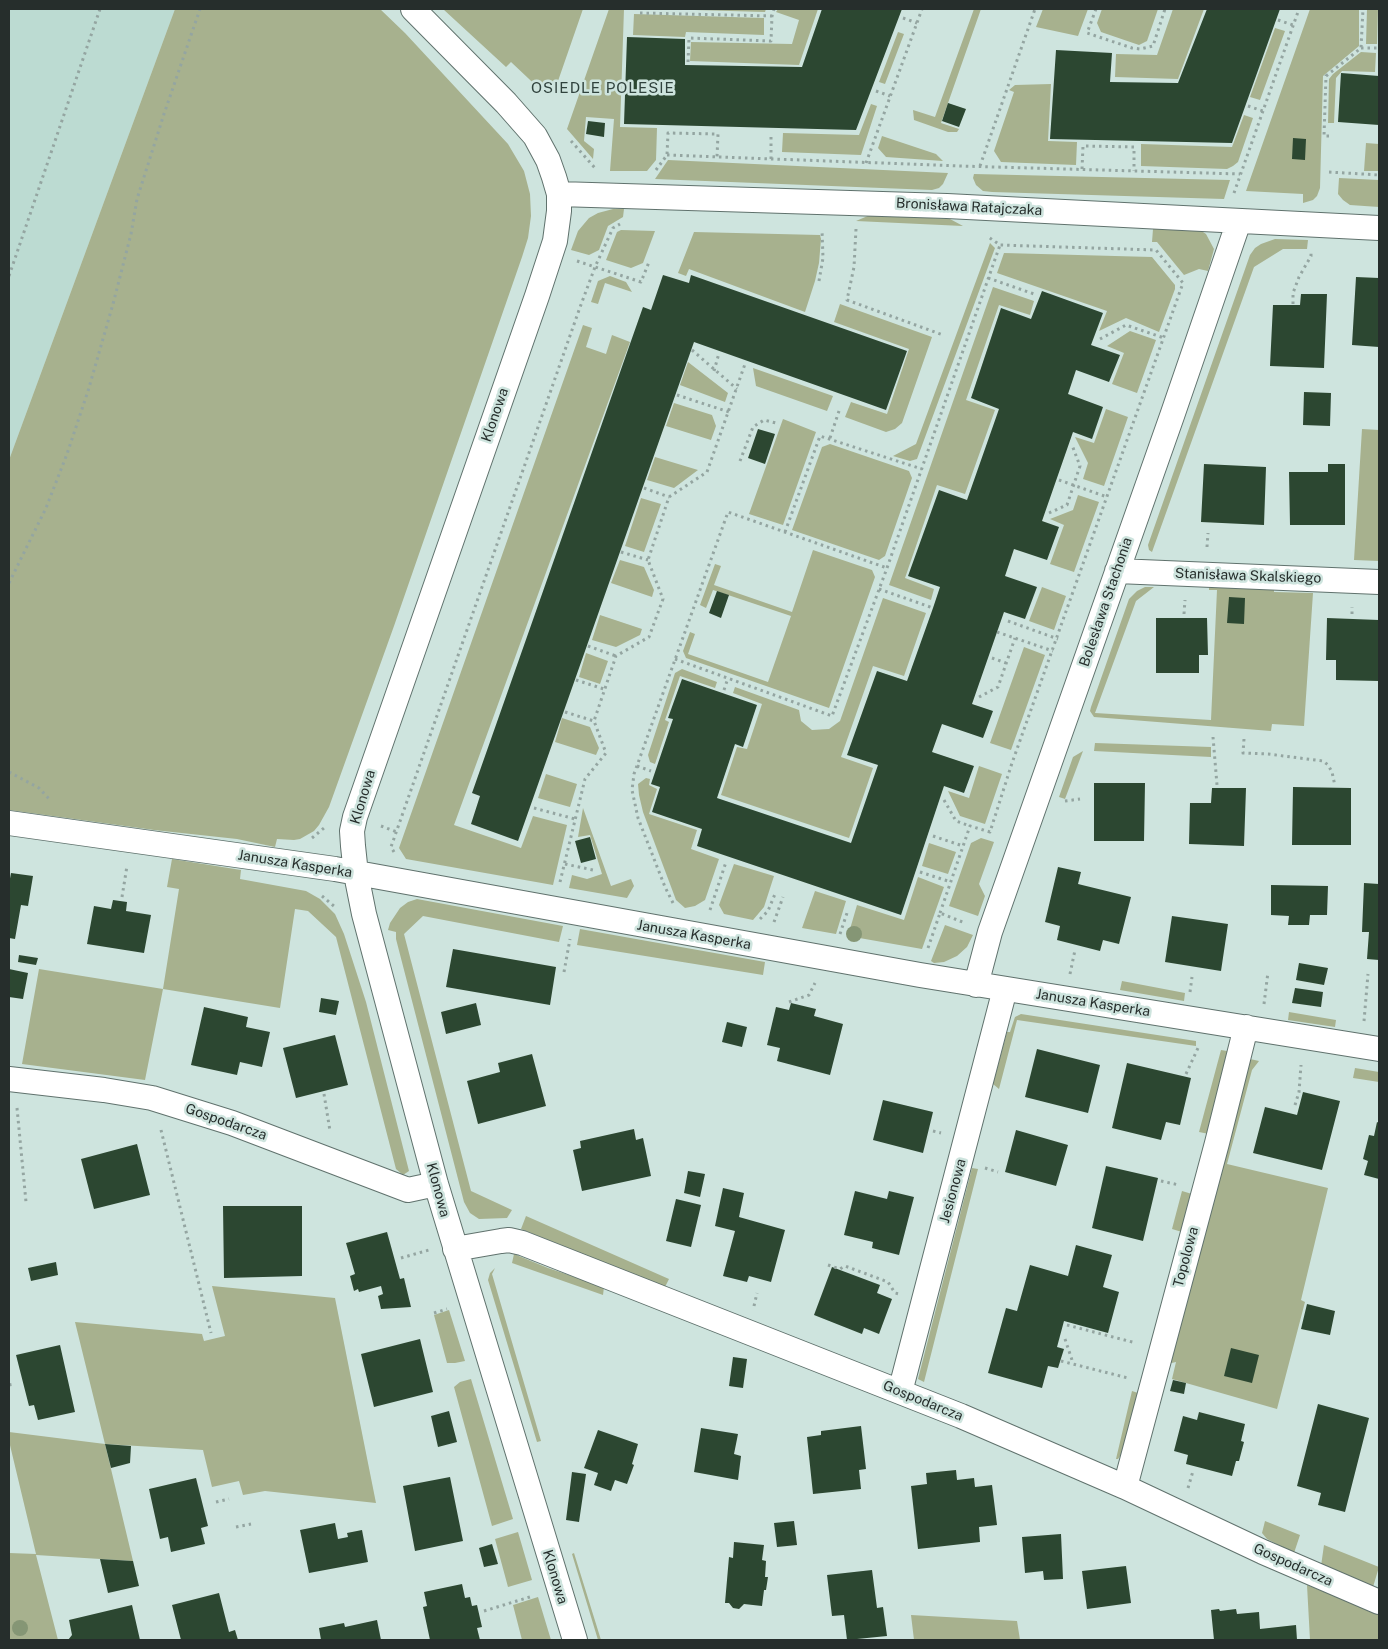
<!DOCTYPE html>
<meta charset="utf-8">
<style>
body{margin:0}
#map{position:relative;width:1388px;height:1649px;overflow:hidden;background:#cee4de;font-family:"Public Sans",sans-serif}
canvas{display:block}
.frame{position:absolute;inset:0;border:10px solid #262e2c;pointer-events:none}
</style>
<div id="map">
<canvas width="1388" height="1649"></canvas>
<div class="frame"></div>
</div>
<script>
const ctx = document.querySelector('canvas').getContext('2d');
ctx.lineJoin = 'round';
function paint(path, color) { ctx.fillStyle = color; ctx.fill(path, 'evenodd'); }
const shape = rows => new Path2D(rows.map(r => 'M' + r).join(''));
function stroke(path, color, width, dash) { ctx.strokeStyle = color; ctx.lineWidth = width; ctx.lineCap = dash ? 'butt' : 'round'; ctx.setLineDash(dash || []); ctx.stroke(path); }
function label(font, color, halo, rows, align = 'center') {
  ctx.font = font + ' "Public Sans",sans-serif'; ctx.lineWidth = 5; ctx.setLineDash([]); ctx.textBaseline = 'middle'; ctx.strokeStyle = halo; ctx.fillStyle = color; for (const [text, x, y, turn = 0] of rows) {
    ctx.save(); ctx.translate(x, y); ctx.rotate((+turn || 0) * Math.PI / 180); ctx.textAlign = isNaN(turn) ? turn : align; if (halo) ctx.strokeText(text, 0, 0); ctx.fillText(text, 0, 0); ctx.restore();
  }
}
paint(shape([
 [9,9,175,9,9,460]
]), '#bcdbd2');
paint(shape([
 [175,9,380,9,405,33,508,144,524,171,530,194,531,216,528,238,522,257,394,626,329,807,319,825,314,831,300,839,294,840,277,839,275,847,237,839,154,830,9,810,9,460],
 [443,9,583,9,558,81,553,89,546,95,511,62,506,67],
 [609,9,624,9,620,127,657,128,656,160,647,171,610,171,614,119,586,117,584,141,594,149,593,159,567,129],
 [659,9,766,9,765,12],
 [778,9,818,9,799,65,690,61,691,42,792,44,799,20,776,12],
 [974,9,981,9,941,123,959,129,957,132,948,132,914,120,913,110,935,117],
 [1043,9,1088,9,1078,36,1036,27],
 [1102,9,1158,9,1147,41,1139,45,1101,32,1097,23],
 [1173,9,1204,9,1178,79,1115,77,1116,54,1157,55],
 [1310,9,1359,9,1359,46,1323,76,1320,188,1317,196,1313,200,1303,203,1303,194,1246,191],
 [1367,9,1378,9,1377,44,1366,44],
 [634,14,764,18,764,35,686,32,685,37,633,35],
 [1275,28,1285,31,1260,100,1250,97],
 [898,32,904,34,885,84,879,82],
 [1361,52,1376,53,1375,72,1342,71,1336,78,1334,123,1328,123,1329,79,1333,74],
 [1051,84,1048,141,1077,142,1076,165,1001,162,994,151,1014,92,1009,90,1015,85],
 [871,104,877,106,861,155,782,152,783,133,859,135],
 [1244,115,1253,118,1238,162,1233,166,1227,169,1141,166,1141,144,1232,147],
 [882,136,936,154,943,161,886,157,878,148],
 [1366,143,1379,144,1379,171,1364,171],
 [668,160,948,173,943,184,939,188,932,190,655,179],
 [974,174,1230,180,1224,199,992,192,983,191,976,185,973,178],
 [1339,178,1379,180,1379,207,1350,205,1343,200,1338,194],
 [613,209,624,209,623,217,608,226,599,250,589,255,571,250,578,231,589,218,598,213],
 [870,215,950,219,963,226,856,221],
 [1157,224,1200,230,1206,234,1214,249,1208,271,1199,269,1184,275,1157,242,1152,242,1153,229],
 [621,230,655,231,643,263,631,268,606,260,617,232],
 [694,232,820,235,821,239,819,263,815,281,805,312,689,269,686,276,678,273],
 [1275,239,1308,240,1307,249,1283,249,1254,267,1152,552,1149,550,1148,545,1250,255,1255,248,1261,244],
 [990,243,995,248,917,459,910,461,893,456,916,444],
 [1004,253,1152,257,1175,285,1175,289,1159,332,1126,318,1099,331,1107,311,997,273],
 [610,276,626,282,632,292,605,283,598,304,591,302,598,281],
 [993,287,1034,301,1030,315,999,305,966,400,995,410,965,494,937,485,905,578,934,589,931,600,889,585],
 [840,304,932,337,902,423,895,429,886,432,845,417,851,402,887,414,909,349,834,322],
 [583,325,592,328,586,347,606,354,612,335,630,342,454,825,521,848,533,816,567,825,553,885,406,859,399,848],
 [1130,331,1156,340,1137,393,1112,384,1124,353,1107,346],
 [688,362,728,393,725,402,680,385],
 [753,368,833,396,827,411,756,386],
 [674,403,712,415,716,426,711,440,666,426],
 [1106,409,1128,417,1104,486,1083,479,1088,463,1075,437,1094,443],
 [783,419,816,432,783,525,749,514],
 [1362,429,1379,430,1379,561,1354,560],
 [830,444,909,471,912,478,885,556,879,560,792,530,822,447],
 [655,457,698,470,674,488,647,480],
 [1078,495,1099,502,1074,572,1050,564,1064,525,1050,519,1073,510],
 [641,498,661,504,644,552,625,546],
 [813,550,872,570,875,577,829,708,686,658,683,651,690,632,695,634,688,654,768,682,791,616,713,590,706,608,700,605,715,564,721,566,714,585,792,612],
 [620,560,644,567,654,590,652,597,611,583],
 [1209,584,1274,589,1274,592,1313,593,1304,726,1272,724,1271,731,1094,717,1090,711,1091,707,1129,599,1137,591,1145,587,1154,587,1136,601,1095,713,1211,720,1217,590,1209,590],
 [1042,587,1066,596,1054,630,1029,621],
 [883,598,926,613,904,676,873,666,841,757,873,768,849,838,721,795,737,747,747,749,762,704,733,693,735,687,799,710,801,721,812,730,829,729,840,721],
 [600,615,642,629,640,635,616,647,592,640],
 [1024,647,1045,655,1011,750,990,743],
 [586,653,608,661,600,684,579,677],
 [682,669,717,682,715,688,680,676,665,720,669,722,655,764,650,762,648,755,675,673],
 [562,718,590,727,599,748,596,755,555,742],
 [1095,743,1211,747,1211,757,1094,751],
 [1083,751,1065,799,1059,797,1073,757],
 [979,766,1002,774,985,824,960,816,948,791,969,798],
 [546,774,577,784,570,807,538,798],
 [646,778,650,779,649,785,657,789,649,814,697,830,691,849,719,859,705,900,695,906,685,908,676,900,643,812,639,795,638,784],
 [583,808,611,886,631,879,634,886,627,898,569,888,572,875,587,879,602,874,590,835,578,837],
 [981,838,994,842,979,884,985,896,978,916,949,906,971,843],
 [929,843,956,852,948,874,922,866],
 [172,859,241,870,240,879,306,891,320,899,335,914,344,934,366,1002,409,1171,403,1175,396,1169,336,937,308,911,295,909,280,1008,163,989,145,1080,22,1064,39,969,163,989,179,889,167,887],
 [734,864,774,876,764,907,753,920,724,914,719,905],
 [918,877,944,887,922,949,848,936,857,905,904,920],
 [815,891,846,901,836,934,802,928],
 [417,899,563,926,559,942,423,916,404,934,471,1191,512,1210,507,1218,479,1219,470,1213,464,1202,396,939,396,932,388,930,390,923,400,908,408,902],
 [945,925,973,935,967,947,957,956,944,962,934,963,931,961],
 [580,929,765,962,763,975,577,945],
 [1122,981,1185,993,1184,1001,1120,990],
 [1289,1012,1336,1020,1335,1027,1288,1020],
 [1021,1014,1196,1041,1196,1046,1017,1020,999,1089,993,1084,1007,1032,1010,1032,1015,1017],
 [1221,1050,1227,1051,1227,1055,1209,1134,1199,1132],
 [1250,1059,1259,1061,1252,1070,1227,1164,1328,1188,1301,1300,1305,1302,1277,1409,1172,1379,1176,1362,1167,1364],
 [1355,1068,1379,1072,1379,1082,1353,1078],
 [972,1168,978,1169,924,1382,918,1379],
 [1182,1191,1192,1194,1182,1232,1172,1229],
 [526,1216,669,1279,665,1287,521,1229],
 [514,1254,548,1268,604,1287,603,1295,512,1263],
 [495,1268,492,1274,541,1441,537,1442,488,1280,490,1273],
 [212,1286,335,1298,376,1503,265,1491,243,1495,239,1481,212,1487,203,1450,105,1444,133,1561,36,1555,58,1640,9,1640,9,1553,36,1554,9,1441,9,1432,105,1444,75,1322,202,1334,204,1341,225,1336],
 [449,1310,465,1361,455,1363,447,1363,434,1315],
 [471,1379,513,1519,492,1526,454,1387,460,1382],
 [1132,1391,1138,1393,1123,1452,1118,1459,1116,1459],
 [1265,1521,1300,1535,1294,1553,1267,1539,1262,1533],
 [518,1532,532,1580,508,1587,495,1539],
 [1324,1545,1379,1567,1373,1587,1321,1566],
 [574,1553,601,1640,598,1640,572,1554],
 [1307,1585,1379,1614,1379,1640,1310,1640],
 [538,1597,551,1640,522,1640,513,1605],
 [911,1615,1017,1621,1020,1640,914,1640]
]), '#a7b18e');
paint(shape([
 [822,9,902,9,856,130,624,124,627,37,685,39,685,65,802,67],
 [1207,9,1280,9,1232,143,1050,139,1056,50,1112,53,1110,82,1178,83],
 [1341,73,1379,76,1379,125,1338,122],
 [948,103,966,109,959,127,942,121],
 [588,121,605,123,604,137,586,134],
 [1293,138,1306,139,1305,160,1292,159],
 [663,275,689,283,691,275,907,351,886,410,694,342,518,841,471,824,480,796,472,793,643,307,651,310],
 [1356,277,1379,278,1379,347,1352,345],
 [1042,291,1103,313,1091,345,1120,355,1109,382,1076,370,1068,394,1103,407,1092,439,1073,432,1042,521,1059,527,1047,560,1014,549,1005,576,1037,587,1025,619,1004,612,972,704,993,711,983,738,942,724,932,752,974,766,964,793,944,786,901,915,697,846,702,829,652,812,660,787,651,784,673,719,668,718,682,679,757,705,743,747,735,744,717,798,851,843,878,765,847,755,877,671,907,681,933,608,940,587,908,576,939,490,967,500,999,409,971,398,1001,308,1031,319],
 [1301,294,1327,294,1324,368,1270,366,1273,305,1300,305],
 [1304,392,1331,393,1330,426,1303,425],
 [758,429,775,434,765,464,748,458],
 [1204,464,1266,467,1264,525,1201,522],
 [1328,464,1345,464,1345,525,1290,525,1289,472,1328,472],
 [717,591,729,595,721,618,709,613],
 [1229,597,1245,598,1244,624,1227,623],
 [1156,618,1207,618,1208,655,1199,655,1199,673,1156,673],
 [1327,618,1379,620,1379,681,1336,680,1336,660,1326,660],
 [1094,783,1145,783,1144,841,1094,841],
 [1293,787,1351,788,1351,845,1292,845],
 [1212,788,1246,788,1244,846,1189,844,1190,803,1211,803],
 [590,837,596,859,581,863,575,841],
 [1058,867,1081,872,1078,884,1131,897,1119,944,1103,940,1100,951,1057,940,1060,926,1045,922],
 [11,873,33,876,28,906,21,905,15,939,9,938,9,884],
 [1364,883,1379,884,1379,960,1367,959,1369,932,1362,932],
 [1271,885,1328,886,1327,915,1310,915,1309,925,1288,925,1289,916,1271,915],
 [113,900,127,902,126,911,151,915,144,953,87,944,94,906,111,909],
 [1172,916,1228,924,1221,971,1165,962],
 [453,949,556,967,550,1005,446,987],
 [19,955,38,958,36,965,18,962],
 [1299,963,1328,968,1324,985,1296,980],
 [9,969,28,973,23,999,9,997],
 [1295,988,1323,992,1321,1007,1292,1003],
 [321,998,339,1001,336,1015,319,1012],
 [476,1003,481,1025,446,1034,441,1012],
 [791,1003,816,1009,814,1016,843,1024,830,1075,777,1061,780,1048,767,1045,776,1007,789,1010],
 [204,1007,248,1017,246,1027,270,1032,262,1067,240,1062,237,1075,191,1065],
 [727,1022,747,1027,742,1047,722,1042],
 [335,1035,348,1085,296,1098,283,1048],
 [1037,1049,1100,1065,1088,1113,1025,1097],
 [532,1054,546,1106,478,1124,467,1081,500,1072,498,1063],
 [1127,1063,1191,1078,1180,1125,1166,1122,1161,1140,1112,1128],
 [1303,1092,1340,1101,1322,1170,1253,1153,1265,1107,1297,1115],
 [883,1100,933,1112,923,1153,873,1140],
 [1377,1122,1379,1123,1379,1179,1364,1175,1368,1161,1363,1159,1369,1135,1374,1136],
 [634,1129,636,1140,643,1138,651,1176,582,1191,573,1150,581,1148,580,1141],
 [1016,1130,1068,1145,1056,1186,1005,1172],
 [137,1144,150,1195,94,1209,81,1159],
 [1106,1166,1158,1178,1143,1241,1092,1228],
 [688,1171,705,1174,700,1197,684,1193],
 [723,1188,744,1193,739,1217,785,1230,771,1282,749,1276,747,1282,723,1276,735,1231,715,1226],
 [855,1191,887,1199,889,1191,914,1197,899,1255,872,1248,873,1242,844,1235],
 [676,1199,701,1205,691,1247,666,1241],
 [223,1206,302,1206,302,1276,224,1278],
 [387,1232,400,1279,404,1278,411,1307,381,1309,378,1296,383,1294,381,1286,359,1292,358,1289,354,1291,350,1276,355,1274,346,1243],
 [1076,1245,1112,1255,1103,1287,1119,1292,1108,1333,1064,1321,1057,1347,1064,1349,1058,1368,1048,1366,1042,1388,988,1373,1006,1308,1017,1311,1030,1265,1068,1276],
 [56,1262,58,1275,31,1281,28,1268],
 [832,1267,880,1285,877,1293,892,1299,879,1334,864,1328,862,1334,814,1315],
 [1307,1304,1335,1311,1330,1335,1301,1329],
 [420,1339,433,1392,374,1407,361,1354],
 [60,1345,75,1412,38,1420,34,1405,29,1406,16,1355],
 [1231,1348,1259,1355,1252,1383,1224,1376],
 [733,1357,747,1359,743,1388,729,1386],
 [1173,1380,1186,1383,1184,1394,1170,1391],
 [1318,1404,1369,1418,1345,1512,1318,1505,1321,1493,1297,1486],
 [449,1411,457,1442,438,1447,431,1416],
 [1199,1412,1245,1424,1241,1441,1244,1442,1239,1461,1236,1461,1232,1476,1186,1464,1188,1455,1174,1451,1183,1416,1197,1420],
 [861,1426,866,1469,859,1470,861,1489,813,1494,807,1437,821,1435,821,1431],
 [701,1428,738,1434,734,1454,741,1456,738,1480,694,1472],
 [598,1430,638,1444,632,1464,634,1465,627,1484,615,1480,611,1491,594,1485,598,1473,584,1468],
 [105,1444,131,1446,130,1463,111,1468],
 [956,1470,957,1480,974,1478,975,1487,992,1485,997,1525,979,1527,980,1542,918,1549,911,1486,927,1484,926,1473],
 [572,1472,586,1474,579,1522,566,1520],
 [450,1477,463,1541,415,1551,403,1486],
 [196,1478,208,1526,201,1528,205,1544,171,1552,168,1537,160,1539,149,1489],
 [794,1521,797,1545,777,1547,774,1523],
 [335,1523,338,1539,348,1537,347,1533,362,1530,368,1562,309,1573,300,1530],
 [1061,1534,1063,1579,1044,1580,1043,1571,1025,1573,1022,1537],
 [734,1542,764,1545,762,1560,766,1561,765,1577,768,1577,766,1590,764,1590,762,1606,744,1604,739,1609,733,1608,729,1603,725,1603,729,1557,733,1558],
 [492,1544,498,1564,484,1567,479,1548],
 [100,1559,133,1561,139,1586,108,1593],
 [1126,1566,1131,1603,1087,1609,1082,1571],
 [872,1570,877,1608,883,1607,887,1636,847,1640,844,1615,832,1616,827,1575],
 [462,1584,465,1598,470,1597,472,1606,477,1605,482,1627,477,1628,480,1640,430,1640,423,1607,427,1606,424,1592],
 [219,1593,229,1632,235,1630,238,1640,181,1640,172,1605],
 [132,1605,140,1640,68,1640,72,1635,69,1620],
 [1219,1609,1220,1611,1236,1609,1237,1614,1259,1612,1260,1629,1296,1625,1297,1640,1214,1640,1211,1610],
 [377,1620,381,1640,321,1640,319,1628,344,1623,345,1627]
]), '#2c4731');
const minor = shape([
 [413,9,506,103,535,136,548,160,554,177,559,194,559,211,555,241,537,296,355,817,352,831,353,846,356,874,364,914,436,1184,575,1640],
 [559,194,947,206,1379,228],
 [1117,571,1379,582],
 [9,823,335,869,920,975,1379,1049],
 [976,985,990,932,1172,416,1239,221],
 [9,1079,104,1090,152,1098,232,1123,408,1190,436,1184],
 [455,1249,501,1241,509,1240,522,1243,961,1416,1125,1487,1263,1552,1379,1602],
 [900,1392,1005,989],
 [1125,1487,1217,1143,1246,1027]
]);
stroke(minor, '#60726d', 26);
stroke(shape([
 [1096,9,1087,33,1132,48,1140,49,1153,46,1165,9],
 [640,13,772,16],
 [903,18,917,23],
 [1278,20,1293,25],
 [1361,48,1377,48],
 [688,62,689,38,771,41,772,16,774,9],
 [876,91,890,96],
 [1248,106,1263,111],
 [1329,136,1324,136,1326,76,1361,48,1363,9],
 [571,141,595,168],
 [667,155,961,166,1240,174],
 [771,159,771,133],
 [866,163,922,9],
 [980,166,1035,9],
 [1082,169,1083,146,1134,147,1134,171],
 [656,170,667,155,668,133,718,134,717,157],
 [1329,172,1379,175],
 [1234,193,1299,9],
 [856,229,854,267,847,300,943,335],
 [577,261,641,282,649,262],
 [9,276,100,9],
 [988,278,1034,294],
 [819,281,823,258,822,230],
 [1293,304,1293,293,1299,277,1311,256,1311,250],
 [1100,339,1126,325,1164,338],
 [692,350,737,389],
 [714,371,719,353],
 [677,395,729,412],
 [830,438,840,408],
 [740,461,753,427,764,420,776,423],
 [1059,480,1107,497],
 [644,488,669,497],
 [1049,513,1067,505,1080,466,1072,445],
 [785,532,820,436,922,469],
 [1207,547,1208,533],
 [621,552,648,560],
 [9,583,46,508,67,454,88,391,113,304,131,234,137,199,164,114,200,9],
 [879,589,933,608],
 [1184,614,1185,600],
 [1352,614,1352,607],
 [1008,621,1058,639],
 [997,632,1053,651],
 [588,646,616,656],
 [992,658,1006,663],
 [675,659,832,716,887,568,1000,245],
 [576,680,604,689],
 [724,690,728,678],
 [979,697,998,687,1015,638],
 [565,712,594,721],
 [1213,737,1217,785],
 [1244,739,1243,753,1268,754,1323,761,1328,765,1332,772,1335,786],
 [637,766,651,771],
 [9,772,39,788,51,801],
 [944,800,956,821,970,826],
 [1065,801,1080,799],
 [534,808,575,819],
 [381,826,397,832],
 [933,836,963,846],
 [312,838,324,828],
 [394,852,391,847,579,310,595,267,613,228,620,224],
 [565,864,593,870],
 [920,872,951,882],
 [560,882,585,779,606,753,594,721,616,656,649,637,663,599,648,560,669,497,707,472,745,364],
 [322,896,335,907],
 [122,897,127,866],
 [673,903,665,887,638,818,632,790,634,774,728,512,887,568],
 [710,910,726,862],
 [940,913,970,826,990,832,1012,763,1183,283,1156,250,1000,245,987,236],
 [760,919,768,911,775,894],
 [774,922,783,897],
 [840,934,848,910],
 [928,948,940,913,965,923],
 [564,972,570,939],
 [1070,974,1075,950],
 [1190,992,1192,977],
 [789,1002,809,995,815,983],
 [1264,1004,1268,972],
 [1364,1021,1368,974],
 [1186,1074,1198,1048],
 [324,1094,330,1131],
 [1295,1105,1299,1092,1301,1065],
 [17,1108,26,1202],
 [161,1130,211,1333],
 [933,1131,941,1133],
 [985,1168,998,1172],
 [1161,1181,1179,1185],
 [401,1258,429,1250],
 [828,1265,840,1269,845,1266,888,1282,895,1293,899,1294],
 [754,1306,757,1293],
 [434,1313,447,1309],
 [1067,1325,1136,1343],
 [1065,1339,1073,1363],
 [1061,1361,1128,1378],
 [9,1385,15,1384],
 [1188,1488,1193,1471],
 [216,1502,229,1499],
 [236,1527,251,1524],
 [484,1611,533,1596]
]), '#94a5a1', 3, [2.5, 4]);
stroke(minor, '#fff', 24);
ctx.fillStyle = '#859675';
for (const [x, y] of [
 [854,934],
 [20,1628]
]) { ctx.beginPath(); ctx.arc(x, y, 8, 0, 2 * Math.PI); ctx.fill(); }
label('14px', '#262e2c', '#cee4de', [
 ["Bronisława Ratajczaka",969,207,3],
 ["Klonowa",495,415,-71],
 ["Stanisława Skalskiego",1248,576,2],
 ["Bolesława Stachonia",1106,602,-71],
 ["Klonowa",363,797,-73],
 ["Janusza Kasperka",295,864,9],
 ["Janusza Kasperka",694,935,10],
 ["Janusza Kasperka",1093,1003,9],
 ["Gospodarcza",226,1122,19],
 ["Klonowa",438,1190,75],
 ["Jesionowa",953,1191,-75],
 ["Topolowa",1186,1257,-75],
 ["Gospodarcza",923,1401,22],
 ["Gospodarcza",1293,1565,24],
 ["Klonowa",555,1577,73]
]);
ctx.letterSpacing = '1px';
label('15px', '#30423d', '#cee4de', [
 ["OSIEDLE POLESIE",603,88]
]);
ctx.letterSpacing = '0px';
</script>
